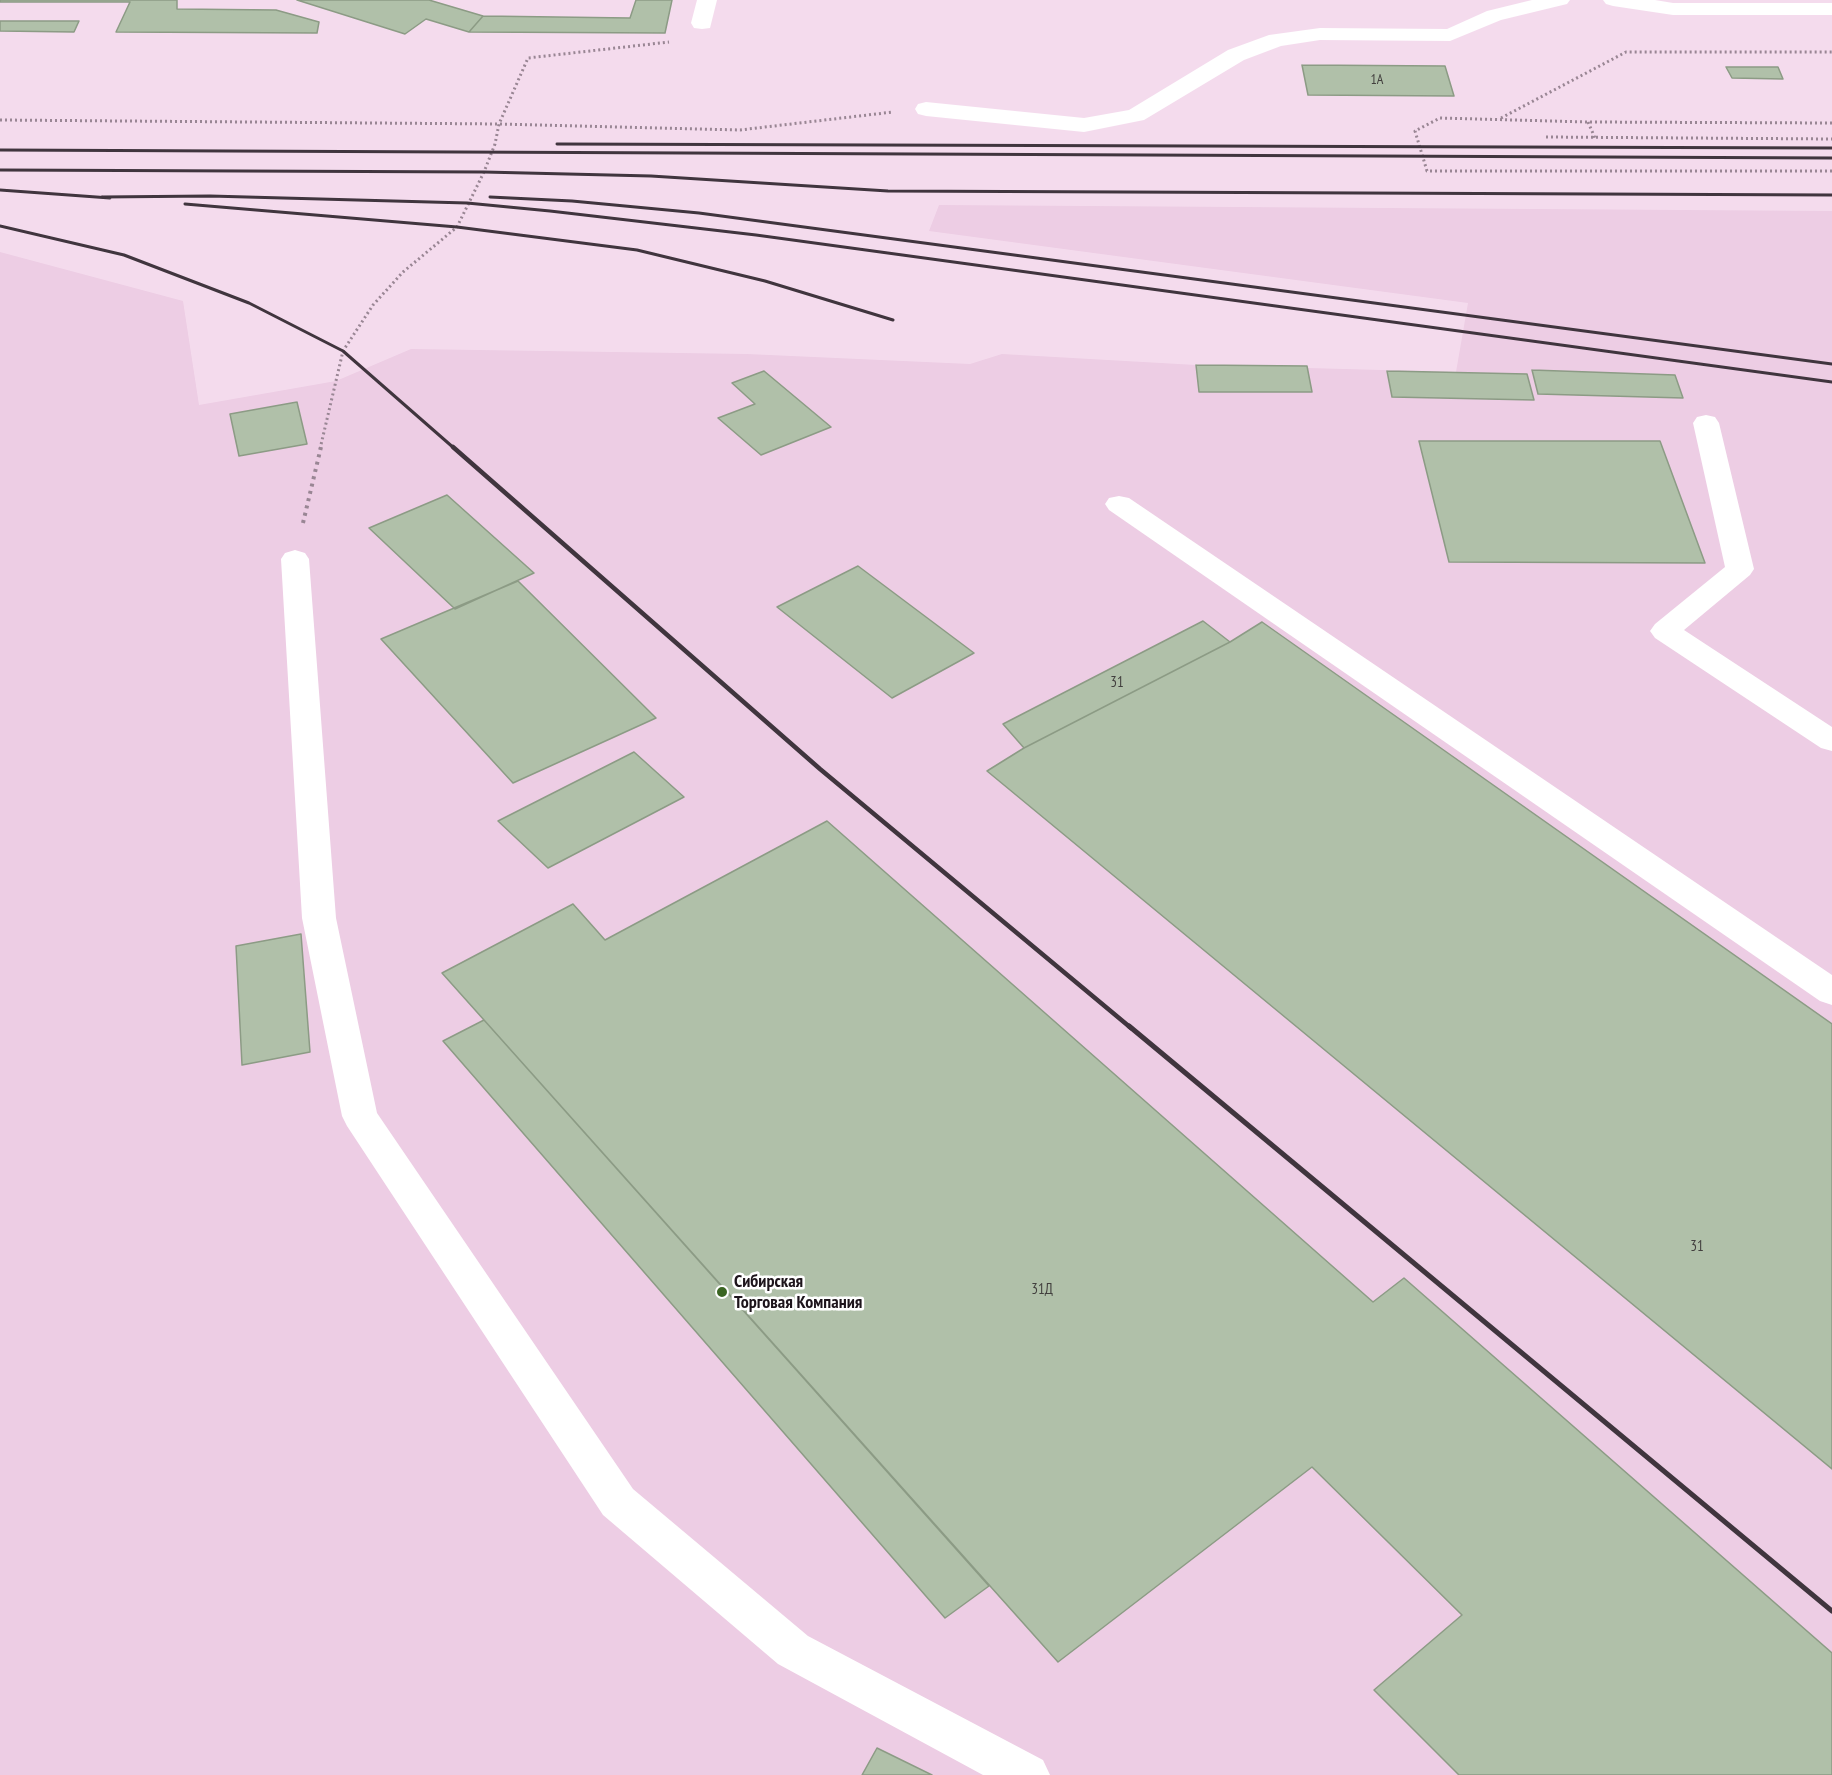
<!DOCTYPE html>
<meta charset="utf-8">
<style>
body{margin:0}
canvas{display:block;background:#f4dbed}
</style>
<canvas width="1832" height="1775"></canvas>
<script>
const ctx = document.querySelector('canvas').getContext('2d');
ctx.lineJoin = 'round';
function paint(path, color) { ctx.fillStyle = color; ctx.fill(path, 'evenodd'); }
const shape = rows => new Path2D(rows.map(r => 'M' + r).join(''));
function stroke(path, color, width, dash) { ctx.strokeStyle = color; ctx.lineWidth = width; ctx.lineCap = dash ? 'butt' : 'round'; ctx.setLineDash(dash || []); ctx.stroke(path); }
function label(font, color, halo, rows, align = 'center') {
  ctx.font = font + ' "PT Sans Narrow",sans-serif'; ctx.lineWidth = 5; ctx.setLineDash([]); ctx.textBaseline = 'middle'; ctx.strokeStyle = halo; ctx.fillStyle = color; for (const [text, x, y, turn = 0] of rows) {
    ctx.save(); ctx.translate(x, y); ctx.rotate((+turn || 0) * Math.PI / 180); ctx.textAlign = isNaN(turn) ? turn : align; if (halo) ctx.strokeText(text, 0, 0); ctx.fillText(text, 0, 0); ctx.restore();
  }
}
paint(shape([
 [939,205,1832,211,1832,1775,0,1775,0,252,183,301,199,405,336,381,411,349,747,354,970,364,1002,354,1196,365,1456,372,1468,303,929,231]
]), '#edcde4');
const building = shape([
 [0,0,177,0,177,9,276,10,319,22,317,33,116,32,130,2,0,2,0,0],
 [297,0,429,0,483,16,469,32,426,19,405,34,297,0],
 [636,0,672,0,665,33,469,32,483,16,630,18,636,0],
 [0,21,79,21,74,32,0,31,0,21],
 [1302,65,1445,66,1454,96,1308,95,1302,65],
 [1726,67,1778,67,1783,79,1732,78,1726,67],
 [1196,365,1307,366,1312,392,1199,392,1196,365],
 [1532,370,1675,375,1683,398,1538,394,1532,370],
 [764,371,831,427,761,455,718,418,755,404,732,383,764,371],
 [1387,371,1527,374,1534,400,1392,397,1387,371],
 [297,402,307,444,239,456,230,414,297,402],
 [1419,441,1660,441,1705,563,1449,562,1419,441],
 [447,495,534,573,455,609,369,528,447,495],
 [858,566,974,653,892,698,777,607,858,566],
 [518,581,656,718,513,783,381,639,518,581],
 [1203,621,1230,642,1024,748,1003,724,1203,621],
 [1262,622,1832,1024,1832,1469,987,771,1024,748,1230,642,1262,622],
 [634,752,684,797,548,868,498,821,634,752],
 [827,821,1373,1302,1404,1278,1832,1653,1832,1775,1459,1775,1374,1690,1462,1615,1312,1467,1058,1662,442,973,573,904,605,940,827,821],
 [301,934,310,1052,242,1065,236,946,301,934],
 [484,1020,989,1586,945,1618,443,1041,484,1020],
 [877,1748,932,1775,862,1775,877,1748]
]);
paint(building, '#b0c0a9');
stroke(building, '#8c9b85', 1.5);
stroke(shape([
 [1501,118,1626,52,1832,52],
 [0,120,499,124,740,130,893,112],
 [1588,122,1595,138],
 [1832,123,1588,122,1440,118,1415,131,1427,171,1832,171],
 [1546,137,1832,139],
 [320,449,343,351,373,305,403,272,457,227,484,172,495,144,499,124,528,58,669,42]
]), '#998694', 3, [2, 3]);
stroke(shape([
 [303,523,321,447]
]), '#998694', 4, [3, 4.5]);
paint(shape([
 [697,0,717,0,710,28,702,29,694,28,691,23,697,0],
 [1532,0,1570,0,1567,4,1501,20,1450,41,1320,40,1281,46,1244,60,1144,120,1084,132,926,116,918,114,915,109,918,104,926,102,1084,118,1129,110,1228,50,1269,35,1320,28,1447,29,1487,11,1532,0],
 [1603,0,1655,0,1673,3,1832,3,1832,15,1673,15,1613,6,1606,4,1603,0],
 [1706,415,1715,417,1719,423,1754,569,1750,575,1684,630,1832,727,1832,751,1821,748,1655,638,1650,631,1655,624,1725,567,1693,423,1697,417,1706,415],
 [1119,496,1129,498,1832,975,1832,1005,1820,1001,1109,510,1105,504,1109,498,1119,496],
 [295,550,305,553,309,559,336,918,377,1113,633,1489,808,1636,1043,1760,1050,1775,983,1775,778,1664,603,1515,347,1126,342,1116,302,918,281,559,285,553,295,550]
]), '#fff');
stroke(shape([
 [557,144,1832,148],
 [0,150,1832,158],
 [0,170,484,172,651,176,888,191,1832,195],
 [0,190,110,198],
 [102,197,210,196,467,203,550,211,756,235,1832,382],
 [490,197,572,201,699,213,1832,364],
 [185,204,457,227,637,250,765,281,893,320],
 [0,226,124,255,249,303,343,351,455,449]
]), '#40353e', 3);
stroke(shape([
 [453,447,820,769,1131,1028]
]), '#40353e', 4.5);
stroke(shape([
 [1129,1026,1832,1611]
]), '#40353e', 5);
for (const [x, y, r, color] of [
 [722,1292,6,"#3a6522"]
]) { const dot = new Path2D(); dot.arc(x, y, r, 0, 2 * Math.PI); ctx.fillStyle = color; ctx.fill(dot); stroke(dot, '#fff', 2); }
label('14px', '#423f3e', null, [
 ["1А",1377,80]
]);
label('15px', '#423f3e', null, [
 ["31",1117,683],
 ["31",1697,1247],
 ["31Д",1042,1290]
]);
label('bold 18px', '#1d141b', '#fff', [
 ["Сибирская",734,1282],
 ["Торговая Компания",734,1303]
], 'left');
</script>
